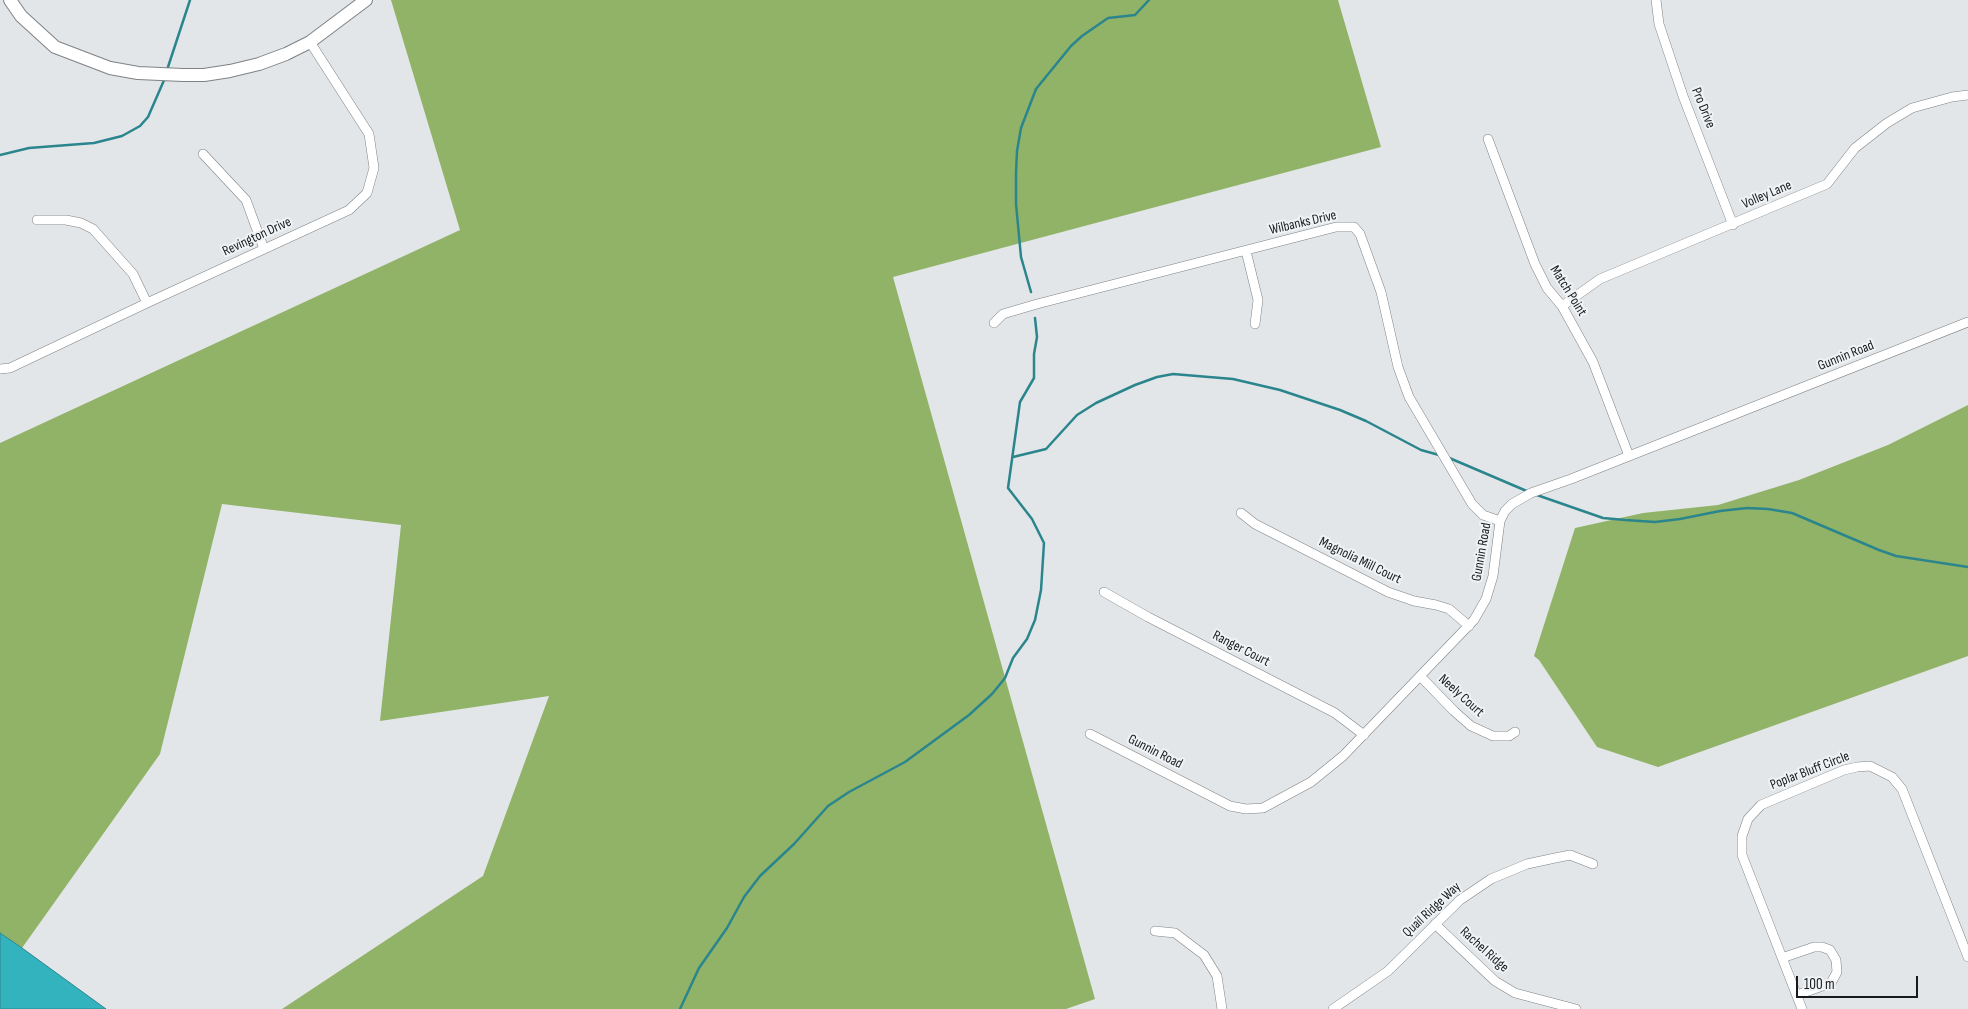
<!DOCTYPE html>
<style>
body{margin:0}
#map{position:relative;width:1968px;height:1009px;overflow:hidden;background:#e3e6e9;font-family:"Sofia Sans Condensed",sans-serif}
canvas{display:block}
.scale{position:absolute;left:1796px;top:976px;width:122px;height:22px;box-sizing:border-box;border:2px solid #191a1b;border-top:0;padding-left:6px;font-size:15px;line-height:18px;white-space:nowrap;color:#191a1b;-webkit-text-stroke:4px #f0f3f6;paint-order:stroke}
</style>
<div id="map">
<canvas width="1968" height="1009"></canvas>
<div class="scale">100 m</div>
</div>
<script>
const ctx = document.querySelector('canvas').getContext('2d');
ctx.lineJoin = 'round';
function paint(path, color) { ctx.fillStyle = color; ctx.fill(path, 'evenodd'); }
const shape = rows => new Path2D(rows.map(r => 'M' + r).join(''));
function stroke(path, color, width, dash) { ctx.strokeStyle = color; ctx.lineWidth = width; ctx.lineCap = dash ? 'butt' : 'round'; ctx.setLineDash(dash || []); ctx.stroke(path); }
function label(font, color, halo, rows, align = 'center') {
  ctx.font = font + ' "Sofia Sans Condensed",sans-serif'; ctx.lineWidth = 4; ctx.setLineDash([]); ctx.textBaseline = 'middle'; ctx.strokeStyle = halo; ctx.fillStyle = color; for (const [text, x, y, turn = 0] of rows) {
    ctx.save(); ctx.translate(x, y); ctx.rotate((+turn || 0) * Math.PI / 180); ctx.textAlign = isNaN(turn) ? turn : align; if (halo) ctx.strokeText(text, 0, 0); ctx.fillText(text, 0, 0); ctx.restore();
  }
}
paint(shape([
 [391,0,1338,0,1381,147,893,277,1095,999,1066,1009,282,1009,483,876,549,696,380,721,401,525,222,504,160,754,22,948,0,933,0,443,460,230],
 [1968,405,1968,656,1658,767,1597,747,1539,660,1534,656,1575,528,1643,513,1718,505,1799,480,1888,445]
]), '#91b367');
const water = shape([
 [0,933,22,948,106,1009,0,1009,0,933]
]);
paint(water, '#33b3be');
stroke(water, '#2b858d', 1);
stroke(shape([
 [167,70,190,0],
 [0,155,29,148,94,143,122,136,140,126,148,117,165,78],
 [1031,292,1021,257,1016,204,1016,173,1017,151,1021,128,1036,89,1071,46,1082,36,1108,18,1135,15,1149,0],
 [1013,457,1046,449,1077,415,1096,403,1135,385,1157,377,1173,374,1233,379,1280,390,1340,410,1366,421,1421,450,1439,455],
 [1447,457,1529,492],
 [1534,494,1603,518,1625,520,1655,522,1680,519,1720,511,1747,508,1768,509,1792,513,1879,550,1896,556,1968,567],
 [680,1009,699,968,727,928,744,897,760,876,794,844,828,806,849,792,905,762,969,715,992,694,1005,678,1013,658,1027,639,1035,620,1041,590,1044,543,1032,519,1008,488,1020,402,1034,378,1034,354,1037,337,1035,318]
]), '#2b858d', 2.5);
const street = shape([
 [1656,0,1659,24,1683,96,1733,225],
 [1488,139,1535,264,1547,288,1562,306,1593,362,1629,456],
 [203,154,246,200,264,249],
 [37,220,66,220,81,223,93,229,133,274,147,303],
 [1246,251,1258,300,1255,324],
 [1562,306,1600,279,1827,184,1855,148,1887,123,1912,108,1952,97,1968,95],
 [994,323,1003,314,1037,304,1336,227,1354,227,1360,234,1381,292,1398,367,1409,397,1472,504,1483,515,1500,521],
 [0,369,10,368,147,303,349,210,367,193,374,168,369,134,310,42],
 [1241,513,1255,524,1388,592,1414,601,1436,605,1449,609,1469,626],
 [1104,592,1148,617,1335,713,1364,735],
 [1420,676,1454,711,1471,726,1493,736,1509,736,1515,732],
 [1090,734,1230,806,1246,809,1263,808,1311,782,1343,756,1474,620,1486,599,1493,576,1500,521,1505,511,1512,504,1531,493,1571,479,1968,322],
 [1435,924,1495,981,1515,993,1576,1009],
 [1155,931,1175,933,1204,955,1217,976,1222,1009],
 [1782,958,1814,947,1822,947,1830,950,1836,960,1837,972,1831,983,1797,995],
 [1333,1009,1388,971,1460,900,1491,879,1527,864,1555,858,1570,855,1593,864],
 [1802,1009,1742,855,1742,836,1748,819,1761,805,1844,770,1857,767,1870,766,1892,777,1902,789,1968,957]
]);
const secondary = shape([
 [10,0,21,16,55,47,110,68,138,73,183,75,204,75,230,71,259,64,286,54,310,42,366,0]
]);
stroke(street, '#7f8284', 10);
stroke(secondary, '#7f8284', 14);
stroke(street, '#fff', 9);
stroke(secondary, '#fff', 12);
label('14px', '#191a1b', '#f0f3f6', [
 ["Pro Drive",1703,108,68],
 ["Volley Lane",1767,195,-23],
 ["Wilbanks Drive",1303,223,-13],
 ["Revington Drive",257,237,-25],
 ["Match Point",1568,291,58],
 ["Gunnin Road",1846,356,-22],
 ["Gunnin Road",1482,552,-80],
 ["Magnolia Mill Court",1360,561,26],
 ["Ranger Court",1241,649,27],
 ["Neely Court",1461,696,42],
 ["Gunnin Road",1155,752,27],
 ["Poplar Bluff Circle",1810,771,-21],
 ["Quail Ridge Way",1432,910,-43],
 ["Rachel Ridge",1484,950,42]
]);
</script>
